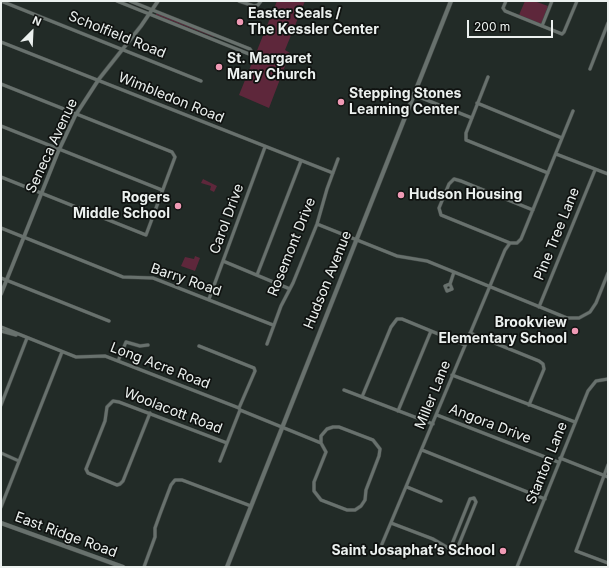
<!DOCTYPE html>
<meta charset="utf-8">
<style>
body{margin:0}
#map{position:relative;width:609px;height:568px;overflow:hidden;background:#222b27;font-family:Inter,sans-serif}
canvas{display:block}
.frame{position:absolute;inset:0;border:2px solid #ecf1ef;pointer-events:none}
.north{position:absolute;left:12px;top:12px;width:40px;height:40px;-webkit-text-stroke:3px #0f1210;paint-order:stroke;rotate:24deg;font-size:11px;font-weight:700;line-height:16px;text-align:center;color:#ecf1ef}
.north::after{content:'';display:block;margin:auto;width:14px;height:18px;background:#ecf1ef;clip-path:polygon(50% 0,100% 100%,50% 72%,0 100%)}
.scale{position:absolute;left:467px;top:20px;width:86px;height:18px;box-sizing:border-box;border:2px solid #ecf1ef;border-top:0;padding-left:5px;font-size:12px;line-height:14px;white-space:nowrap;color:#ecf1ef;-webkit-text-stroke:3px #0f1210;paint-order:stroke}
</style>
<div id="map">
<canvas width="609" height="568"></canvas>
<div class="frame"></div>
<div class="north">N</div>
<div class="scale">200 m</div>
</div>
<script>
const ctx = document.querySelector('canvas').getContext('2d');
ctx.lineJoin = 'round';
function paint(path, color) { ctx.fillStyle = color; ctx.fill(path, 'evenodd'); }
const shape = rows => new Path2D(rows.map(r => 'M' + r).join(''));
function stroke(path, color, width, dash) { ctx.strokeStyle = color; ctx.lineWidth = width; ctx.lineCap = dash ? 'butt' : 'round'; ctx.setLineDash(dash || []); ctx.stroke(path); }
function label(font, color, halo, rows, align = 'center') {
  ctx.font = font + ' Inter,sans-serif'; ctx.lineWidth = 3.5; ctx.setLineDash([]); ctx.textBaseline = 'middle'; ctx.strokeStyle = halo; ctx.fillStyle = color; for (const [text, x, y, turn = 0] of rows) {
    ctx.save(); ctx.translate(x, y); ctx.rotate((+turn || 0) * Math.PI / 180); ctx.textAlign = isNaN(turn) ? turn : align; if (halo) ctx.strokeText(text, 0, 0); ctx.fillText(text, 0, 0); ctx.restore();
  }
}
paint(shape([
 [277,1,305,1,285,50,290,53,269,108,239,95],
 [525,1,534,1,548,6,542,23,540,24,519,15],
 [156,13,214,36,214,37,156,15],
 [203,179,217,186,214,192,210,190,211,186,201,183],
 [195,256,200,258,195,271,181,266,185,257,194,259]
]), '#5e273b');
const minor = shape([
 [1,1,201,81],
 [117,1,249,54,252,52,250,49,130,1],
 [239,1,254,6,258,5,261,1],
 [506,1,503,8,505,11,562,34,564,32,577,1],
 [542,26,552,1],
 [1,42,333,173],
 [590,69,608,23],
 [488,77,466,133,466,140,548,173],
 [1,84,172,152,175,157,146,235,1,177],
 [414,95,472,118],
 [477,103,562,138],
 [1,126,162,190],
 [556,154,608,174],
 [317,224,397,256,427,261,567,318,579,318,590,312,596,303,608,273],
 [1,228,123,277,153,278,273,325],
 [510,243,441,215,439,208,449,184,454,179,461,181,533,210],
 [223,261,290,289],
 [257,275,301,161],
 [1,278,109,321],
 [450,284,452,289,447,291,445,286,450,284,454,272],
 [209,299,265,147],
 [539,307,595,170],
 [1,327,76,357,105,356,239,408,240,410,321,443],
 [1,331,16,335],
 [470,333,539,361,543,364,544,369,529,405],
 [267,344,281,306,293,283,317,224,327,189,338,159],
 [199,346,254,368,255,371,239,408],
 [118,361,126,342,140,346,148,345],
 [452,375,575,422],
 [344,390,433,424],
 [362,397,391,327,397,319,402,319,465,345],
 [1,405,27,338],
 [398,411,431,331],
 [150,413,123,481,120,484,117,485,88,473,86,469,105,421,107,407,113,401,119,402,227,443],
 [437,415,558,462],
 [333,427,339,427,373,440,380,449,379,456,366,490,365,500,361,506,355,510,347,510,321,500,314,491,314,482,326,452,321,443,321,436,327,429,333,427],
 [422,450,545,499],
 [1,453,19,461],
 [560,458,608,477],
 [220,461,240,410],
 [608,465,576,551,608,563],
 [407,487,441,501],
 [1,507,62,352],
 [391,523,433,539,450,549,470,499,474,498,476,502,457,549,450,549],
 [382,544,505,250,510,243,517,243,521,239,573,111],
 [144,567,155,537,155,528,160,514,171,485,175,480,182,480,251,506],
 [517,567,588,391,596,381,608,379]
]);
const tertiary = shape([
 [1,294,58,152,75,116,99,79,141,26,158,1]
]);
const secondary = shape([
 [1,523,123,567],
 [227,567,451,1]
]);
stroke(minor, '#424846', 4);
stroke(tertiary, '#424846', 4.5);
stroke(secondary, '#424846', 5);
stroke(minor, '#68716d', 3);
stroke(tertiary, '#68716d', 3.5);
stroke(secondary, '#68716d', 4);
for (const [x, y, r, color] of [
 [240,22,4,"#f09ab5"],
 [219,67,4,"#f09ab5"],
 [341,102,4,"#f09ab5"],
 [401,195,4,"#f09ab5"],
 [178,206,4,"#f09ab5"],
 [575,331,4,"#f09ab5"],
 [503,551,4,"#f09ab5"]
]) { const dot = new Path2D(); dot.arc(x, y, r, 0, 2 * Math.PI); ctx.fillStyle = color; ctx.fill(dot); stroke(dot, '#0f1210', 1.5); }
label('bold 14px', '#ecf1ef', '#0f1210', [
 ["Easter Seals /",248,14],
 ["The Kessler Center",248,30],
 ["St. Margaret",227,59],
 ["Mary Church",227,75],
 ["Stepping Stones",349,94],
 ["Learning Center",349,110],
 ["Hudson Housing",409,195],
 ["Rogers",170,198,"right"],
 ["Middle School",170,214,"right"],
 ["Brookview",567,323,"right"],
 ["Elementary School",567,339,"right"],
 ["Saint Josaphat’s School",495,551,"right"]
], 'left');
label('14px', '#ecf1ef', '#0f1210', [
 ["Scholfield Road",117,35,22],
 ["Wimbledon Road",171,98,22],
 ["Seneca Avenue",52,146,-65],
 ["Carol Drive",227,219,-70],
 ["Pine Tree Lane",557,234,-68],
 ["Rosemont Drive",292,247,-68],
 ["Barry Road",186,280,19],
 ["Hudson Avenue",328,280,-68],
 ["Long Acre Road",160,366,21],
 ["Miller Lane",433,395,-68],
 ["Woolacott Road",173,411,21],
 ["Angora Drive",490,424,21],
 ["Stanton Lane",547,463,-68],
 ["East Ridge Road",66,535,20]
]);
</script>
